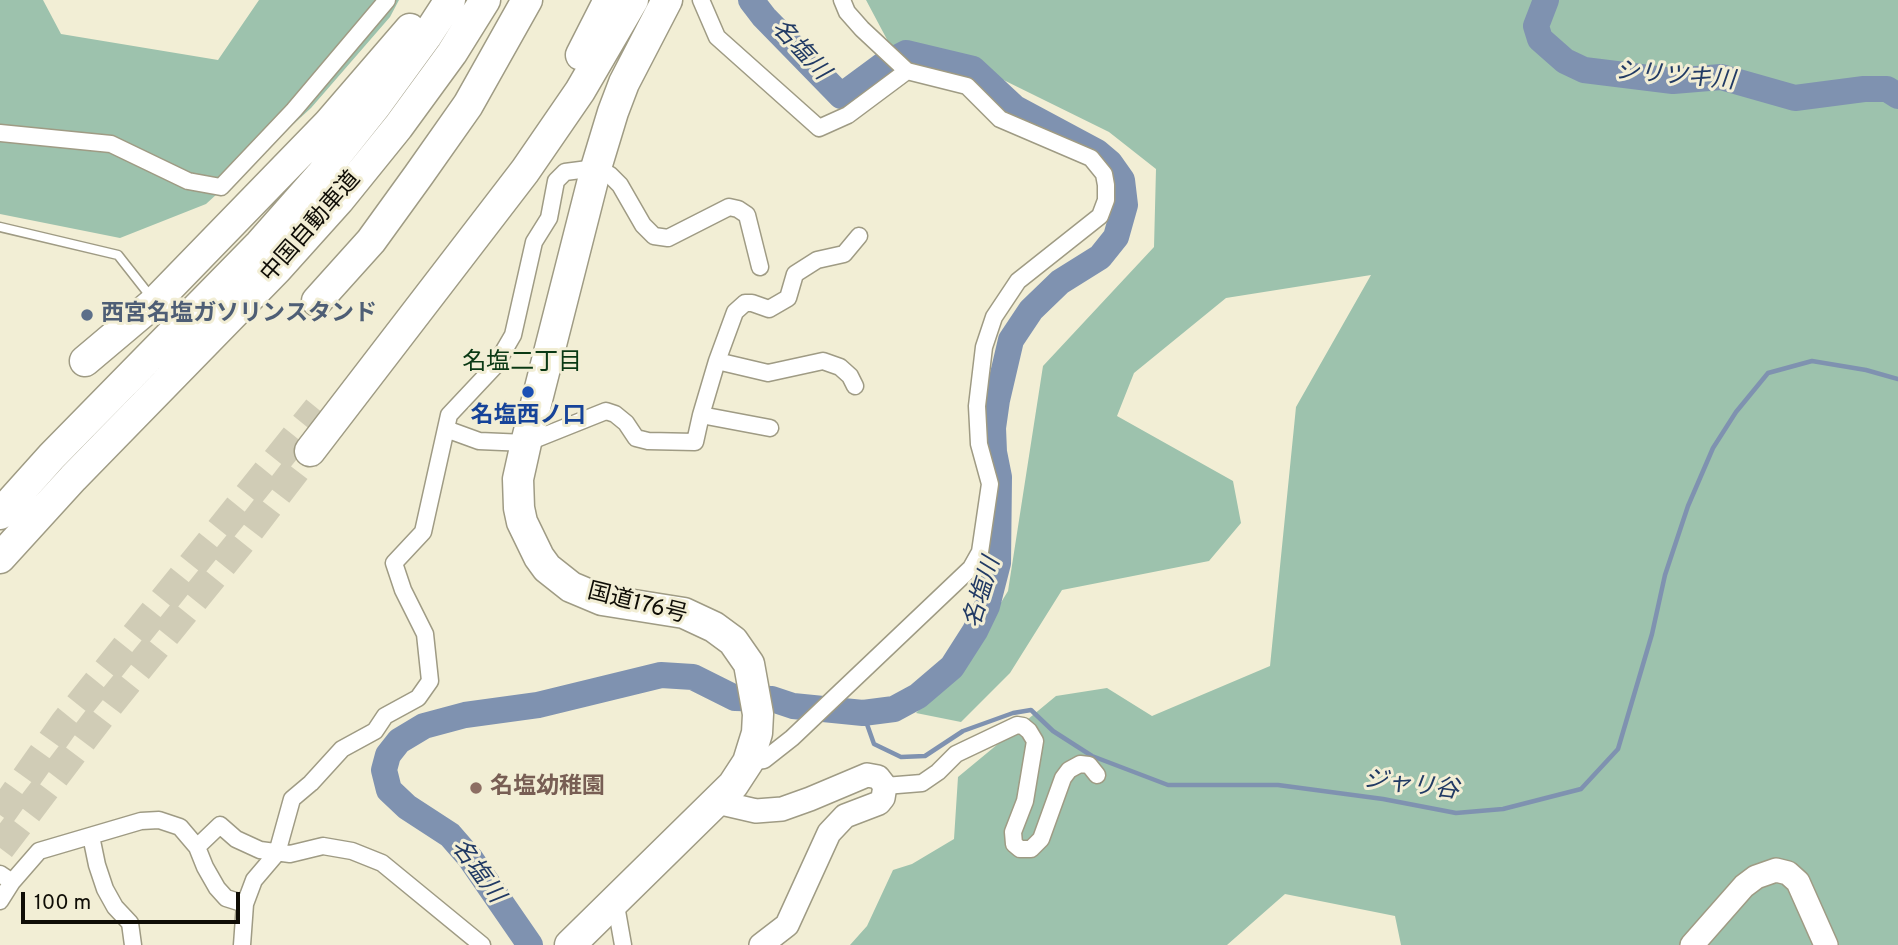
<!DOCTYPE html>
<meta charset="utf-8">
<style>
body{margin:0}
#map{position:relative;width:1898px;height:945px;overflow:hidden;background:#f2eed5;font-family:Overpass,sans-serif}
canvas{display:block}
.scale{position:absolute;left:21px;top:892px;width:219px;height:32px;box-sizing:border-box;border:4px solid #0f0d06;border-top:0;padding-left:9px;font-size:21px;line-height:24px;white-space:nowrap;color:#0f0d06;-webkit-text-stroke:5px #f2eed5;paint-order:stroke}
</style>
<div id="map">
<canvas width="1898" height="945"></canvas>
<div class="scale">100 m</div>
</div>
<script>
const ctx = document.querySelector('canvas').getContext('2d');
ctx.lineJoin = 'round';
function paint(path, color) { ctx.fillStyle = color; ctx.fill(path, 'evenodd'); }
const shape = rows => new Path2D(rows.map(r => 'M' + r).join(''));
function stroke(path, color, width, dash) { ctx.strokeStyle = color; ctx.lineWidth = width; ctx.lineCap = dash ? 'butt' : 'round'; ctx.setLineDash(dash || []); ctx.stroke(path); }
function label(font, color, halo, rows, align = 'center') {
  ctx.font = font + ' Overpass,"Noto Sans JP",sans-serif'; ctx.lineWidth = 6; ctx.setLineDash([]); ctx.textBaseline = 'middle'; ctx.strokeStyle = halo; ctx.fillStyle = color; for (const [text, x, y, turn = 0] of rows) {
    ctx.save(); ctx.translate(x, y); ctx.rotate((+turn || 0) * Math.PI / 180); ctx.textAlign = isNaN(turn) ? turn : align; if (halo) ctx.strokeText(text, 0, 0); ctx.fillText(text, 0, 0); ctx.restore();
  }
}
paint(shape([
 [0,0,43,0,61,34,218,60,259,0,399,0,390,17,311,108,206,204,120,238,0,214],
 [866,0,1898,0,1898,945,1401,945,1395,916,1285,894,1227,945,850,945,867,926,893,870,912,864,954,839,958,777,1056,696,1107,688,1152,716,1270,666,1296,407,1371,275,1226,298,1134,373,1117,416,1233,481,1241,523,1209,561,1062,590,1010,673,961,722,916,713,968,657,1008,591,1043,366,1154,247,1156,169,1109,132,971,64,891,47]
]), '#9dc2ad');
stroke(shape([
 [863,713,874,744,901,757,925,756,963,731,1013,713,1031,710,1053,731,1092,756,1168,785,1278,785,1383,799,1456,813,1503,809,1581,789,1618,749,1652,634,1665,575,1688,506,1713,448,1736,412,1768,373,1812,361,1866,370,1898,379]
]), '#7f92b0', 4.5);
stroke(shape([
 [1546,0,1536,26,1540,39,1565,61,1584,70,1673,81,1721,77,1795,98,1864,89,1887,89,1898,96],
 [530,945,470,858,450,835,407,807,389,790,384,770,388,755,399,741,424,726,465,715,538,705,661,675,693,677,735,698,772,699,793,706,863,713,894,709,918,696,952,667,975,631,987,606,998,563,999,477,994,452,993,428,997,400,1011,340,1031,310,1060,282,1100,257,1116,237,1125,205,1122,180,1110,163,1097,152,1015,108,973,69,906,53,883,65,841,96,764,17,751,0]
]), '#7f92b0', 26);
stroke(shape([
 [0,815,65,723,318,409],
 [0,848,111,702,242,540,310,451]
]), '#d0ccb6', 30, [30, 15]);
const lane = shape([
 [0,227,118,255,151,297]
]);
const street = shape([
 [701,0,717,37,819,128,848,115,907,71,967,86,1000,119,1091,158,1104,174,1106,185,1106,200,1100,216,1018,281,994,317,984,347,977,406,979,444,990,484,980,552,971,568,792,738,764,760,748,762],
 [842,0,847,12,862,29,907,71],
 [0,133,111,144,188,181,221,187,294,110,387,0],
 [717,361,735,312,745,303,752,303,769,309,788,298,795,274,817,260,844,254,859,236],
 [701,415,717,361,768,373,823,361,840,367,850,376,855,386],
 [446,429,479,441,526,443,606,411,615,414,626,423,636,438,648,441,695,442,701,415,770,428],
 [885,786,922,783,938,772,956,754,1017,725,1023,726,1029,731,1035,741,1025,801,1013,832,1014,844,1020,849,1031,849,1041,839,1063,778,1069,770,1080,764,1089,765,1097,775],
 [91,836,97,865,105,889,115,907,130,923,133,945],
 [197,847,205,867,217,888,226,898,245,904],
 [0,874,12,882,39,851,141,821,159,820,180,827,197,847,220,825,236,839,260,850,290,854,323,846,352,851,382,863,482,945],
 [615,900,623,945],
 [0,901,12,882],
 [242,945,245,904,254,880,277,853,292,799,311,783,342,749,375,731,385,716,418,698,430,681,425,634,403,590,394,563,423,532,449,415,495,366,513,335,534,242,549,218,556,181,565,172,596,168,610,175,620,185,643,225,654,236,668,238,729,207,738,209,747,215,760,267]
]);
const secondary = shape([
 [717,802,756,811,782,809,810,799,867,775,878,777,885,786,883,798,879,803,845,816,829,833,787,925,761,945],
 [1692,945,1744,886,1756,877,1776,870,1788,873,1798,882,1826,945]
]);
const highway = shape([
 [581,55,609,0],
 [317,301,371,241,418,176,468,105,527,0],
 [85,361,155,302,328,124,410,29],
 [310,451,525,171,580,91,633,0],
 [0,514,52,456,260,244,320,176,375,107,426,37,450,0],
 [0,558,73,478,277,269,339,200,398,127,452,53,485,0],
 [570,945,733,785,748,762,757,733,758,714,749,664,733,641,714,627,684,613,602,600,571,587,547,568,539,557,522,522,519,508,518,479,526,443,596,168,613,112,624,83,667,0]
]);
stroke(lane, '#9f9b84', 11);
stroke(street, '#9f9b84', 19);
stroke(secondary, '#9f9b84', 26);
stroke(highway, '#9f9b84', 33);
stroke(lane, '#fff', 8);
stroke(street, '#fff', 16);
stroke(secondary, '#fff', 23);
stroke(highway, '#fff', 30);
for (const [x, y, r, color] of [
 [87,315,7,"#5c6f8a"],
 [528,392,7,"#1a4fb4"],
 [476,788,7,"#8d6e63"]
]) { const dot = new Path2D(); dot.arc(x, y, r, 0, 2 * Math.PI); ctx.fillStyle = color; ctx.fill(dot); stroke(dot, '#f2eed5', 2.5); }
label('23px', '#0f0d06', '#f2eed5', [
 ["中国自動車道",312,228,-49],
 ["国道176号",637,605,14]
]);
label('bold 23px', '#4e5e75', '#f2eed5', [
 ["西宮名塩ガソリンスタンド",101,315]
], 'left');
label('bold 23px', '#164399', '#f2eed5', [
 ["名塩西ノ口",528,417]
]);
label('bold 23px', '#785e54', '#f2eed5', [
 ["名塩幼稚園",490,788]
], 'left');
label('italic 24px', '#213a64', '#f2eed5', [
 ["名塩川",799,51,47],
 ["シリツキ川",1675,78,5],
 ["名塩川",984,593,-73],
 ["ジャリ谷",1411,787,7],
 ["名塩川",476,872,54]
]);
label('24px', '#0a3914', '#f2eed5', [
 ["名塩二丁目",522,364]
]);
</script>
